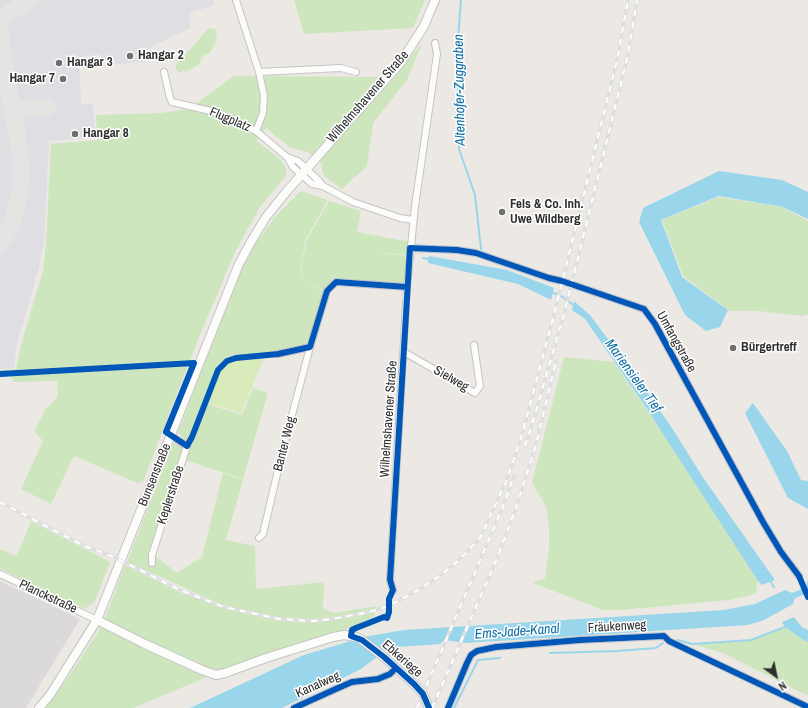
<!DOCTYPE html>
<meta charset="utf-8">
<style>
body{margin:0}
#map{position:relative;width:808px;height:708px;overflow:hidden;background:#ece8e4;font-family:"Archivo Narrow",sans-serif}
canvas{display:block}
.north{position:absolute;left:756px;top:656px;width:40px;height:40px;-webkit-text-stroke:3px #fff;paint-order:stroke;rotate:147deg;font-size:11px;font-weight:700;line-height:16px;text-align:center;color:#2e2e2e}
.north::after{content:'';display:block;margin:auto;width:14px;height:18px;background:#2e2e2e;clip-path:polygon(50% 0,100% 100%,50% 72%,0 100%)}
</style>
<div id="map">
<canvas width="808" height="708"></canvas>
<div class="north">N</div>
</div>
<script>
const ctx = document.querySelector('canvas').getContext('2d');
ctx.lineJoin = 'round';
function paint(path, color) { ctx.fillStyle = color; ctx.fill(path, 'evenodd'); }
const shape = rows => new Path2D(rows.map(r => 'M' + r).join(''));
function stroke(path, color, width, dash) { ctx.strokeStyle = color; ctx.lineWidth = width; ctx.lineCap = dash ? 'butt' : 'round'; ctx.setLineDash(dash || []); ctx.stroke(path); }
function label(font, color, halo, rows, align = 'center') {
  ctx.font = font + ' "Archivo Narrow",sans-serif'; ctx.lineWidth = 3; ctx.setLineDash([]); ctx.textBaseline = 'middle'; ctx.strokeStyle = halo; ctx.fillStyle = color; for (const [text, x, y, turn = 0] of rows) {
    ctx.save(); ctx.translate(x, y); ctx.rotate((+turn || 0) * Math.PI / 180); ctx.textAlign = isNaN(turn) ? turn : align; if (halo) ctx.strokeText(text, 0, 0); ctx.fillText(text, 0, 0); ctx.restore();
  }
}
paint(shape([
 [0,581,80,619,26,708,0,708]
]), '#dcd9db');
paint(shape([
 [0,0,213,0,215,5,189,13,190,28,147,49,145,51,146,62,115,64,114,59,101,60,101,54,96,55,79,57,81,104,93,104,95,138,49,141,44,243,39,267,17,344,14,368,0,369]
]), '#dfdee2');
paint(shape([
 [294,0,425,0,413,28,304,34],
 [209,28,217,30,215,36,217,36,216,41,211,51,208,54,206,53,200,60,201,62,198,65,185,72,184,70,178,73,175,66],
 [422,43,407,80,373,123,367,166,342,189,324,176,322,170,322,164,308,152,291,148,266,128,257,141,280,159,286,168,286,176,260,207,236,250,197,342,143,482,137,483,74,456,51,504,21,489,43,441,34,431,46,409,58,396,57,381,14,382,10,375,0,376,0,370,16,369,21,345,43,271,46,243,51,144,97,140,96,115,161,113,189,109,234,76,377,77,387,86],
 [301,191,328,200,306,239,300,270,306,284,325,291,307,346,279,351,230,357,218,369,204,403,242,415,253,388,268,393,243,479,185,460,154,555,177,573,202,557,223,473,243,480,226,540,255,546,256,589,324,582,323,608,333,613,377,606,373,617,341,632,264,657,207,677,133,708,45,708,66,681,98,632,107,613,125,565,182,593,225,608,225,606,127,562,173,444,178,443,182,447,185,457,190,443,184,440,178,432,244,259,274,218],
 [719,197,782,207,808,221,808,314,803,316,758,311,730,311,683,276,662,220],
 [329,201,361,211,357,232,410,242,408,255,368,252,408,256,405,286,336,281,333,273,335,281,325,290,306,284,301,269,307,240],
 [564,357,614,362,671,445,758,581,756,593,752,595,728,600,622,610,603,610,533,583,545,578,549,548,549,526,546,506,532,483],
 [31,521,110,562,95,601,85,609,0,569,0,549,17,556],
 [785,627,802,639,808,642,808,696,723,653,692,644,751,640]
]), '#cee6be');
paint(shape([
 [264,358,241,413,207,403,219,371,229,362,236,360]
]), '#d9eabb');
paint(shape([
 [719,171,782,180,808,192,808,219,783,207,719,196,661,220,682,277,728,310,720,327,706,331,685,315,639,222,643,208],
 [429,256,507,270,554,288,551,300,518,284,428,263],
 [574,301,590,315,643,386,672,428,702,476,775,580,762,585,758,581,645,406,585,319,572,310],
 [753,403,787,451,801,480,808,481,808,509,788,498,745,413],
 [808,579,808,593,795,598,793,604,764,620,748,625,466,643,444,640,440,644,384,648,377,656,377,657,361,669,282,708,190,708,304,655,364,637,404,630,724,610,755,604,785,590,792,593,806,587],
 [794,617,802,627,808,630,808,642,802,639,785,627,782,622]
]), '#99d6ec');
stroke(shape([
 [461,0,457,52,459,149,475,195,481,249],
 [423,258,429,259],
 [551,292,561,296,575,306],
 [769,579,774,587],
 [678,640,692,644,751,640,785,627],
 [550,653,618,651,656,648,663,643],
 [454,708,478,660,500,658]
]), '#99d6ec', 2);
stroke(shape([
 [0,19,30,0],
 [0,29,6,76,20,152,21,168,20,189,16,212,9,230,0,245],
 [13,110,48,107]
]), '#e6e4e2', 17);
const minor = shape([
 [236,0,259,72,264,96,263,113,256,131],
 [164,72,170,98,172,102,219,113,256,131,287,157,298,161,320,182,323,186],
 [259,72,341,68,356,72],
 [287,157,293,167,312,184,323,186,353,202,400,218,413,220],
 [410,248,457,250,476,253,549,278,562,281,644,309,655,324,763,522,781,552,799,576],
 [404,352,475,393,480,386,474,345],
 [278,354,310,347],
 [259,538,263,534,282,453,310,347,327,291,336,282,407,287],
 [152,563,152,555,187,446,171,436],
 [0,574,97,620],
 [393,590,390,580,407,287,415,206,437,54,435,43],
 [294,708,338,688,352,682,378,679,390,674,396,668],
 [448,708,467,663,471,655,477,651,496,647,580,640,664,636,669,641,808,707]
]);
const tertiary = shape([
 [97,620,145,644,202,670,216,675,225,673,266,658,333,637,344,635,356,637,362,640,384,657,414,684,423,694,429,708],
 [39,708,50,695,97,620,239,264,252,240,266,217,287,191,401,62,424,26,435,0]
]);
stroke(minor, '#c5c4c5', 8);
stroke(tertiary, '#c5c4c5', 10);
stroke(minor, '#fcfcfb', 6);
stroke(tertiary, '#fcfcfb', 8);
const rail = shape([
 [525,446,534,418,564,314,627,59,637,0],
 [0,502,82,545,114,557,180,590,224,607,279,619,313,621,332,619,369,612,389,606,413,593,440,576,459,560,480,538,505,484,520,442,555,311,617,60,628,0],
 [417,708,502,509,514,476],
 [432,708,496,561,516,508,536,445,556,361]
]);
stroke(rail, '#dfdfe1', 3.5);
stroke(rail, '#fff', 2, [6]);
stroke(shape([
 [0,374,194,363,166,432,187,446,192,437,218,370,227,361,236,358,278,354,310,347,327,291,336,282,407,287],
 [294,708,338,688,352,682,378,679,390,674,396,668],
 [429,708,423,694,414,684,384,657,362,640,351,636,352,630,356,628,384,617,387,618,389,612,389,599,393,590,390,580,410,248,457,250,476,253,549,278,562,281,644,309,655,324,763,522,781,552,799,576,808,597],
 [448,708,467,663,471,655,477,651,496,647,580,640,664,636,669,641,808,707]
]), '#0057b8', 6);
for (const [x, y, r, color] of [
 [130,56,4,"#706f6e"],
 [59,63,4,"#706f6e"],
 [63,79,4,"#706f6e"],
 [75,134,4,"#706f6e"],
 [502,212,4,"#706f6e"],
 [733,348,4,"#706f6e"]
]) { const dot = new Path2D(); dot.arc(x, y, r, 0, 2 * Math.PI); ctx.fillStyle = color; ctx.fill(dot); stroke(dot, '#fff', 1.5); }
label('bold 13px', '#2e2e2e', '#fff', [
 ["Hangar 2",138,56],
 ["Hangar 3",67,63],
 ["Hangar 7",55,79,"right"],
 ["Hangar 8",83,134],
 ["Fels & Co. Inh.",510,205],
 ["Uwe Wildberg",510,220],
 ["Bürgertreff",741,348]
], 'left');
label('13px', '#2e2e2e', '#fff', [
 ["Wilhelmshavener Straße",368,97,-49],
 ["Flugplatz",230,120,23],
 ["Umfangstraße",676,342,61],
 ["Sielweg",451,379,30],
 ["Wilhelmshavener Straße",389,419,-86],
 ["Banter Weg",285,444,-76],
 ["Bunsenstraße",155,475,-68],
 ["Keplerstraße",171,495,-72],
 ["Planckstraße",48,597,25],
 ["Fräukenweg",617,627,-3],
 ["Ebkeriege",402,659,41],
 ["Kanalweg",318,685,-24]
]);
label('italic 14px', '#0d6fa3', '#fff', [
 ["Altenhofer-Zuggraben",460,90,-91],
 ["Mariensieler Tief",633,376,54],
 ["Ems-Jade-Kanal",517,632,-4]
]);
</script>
